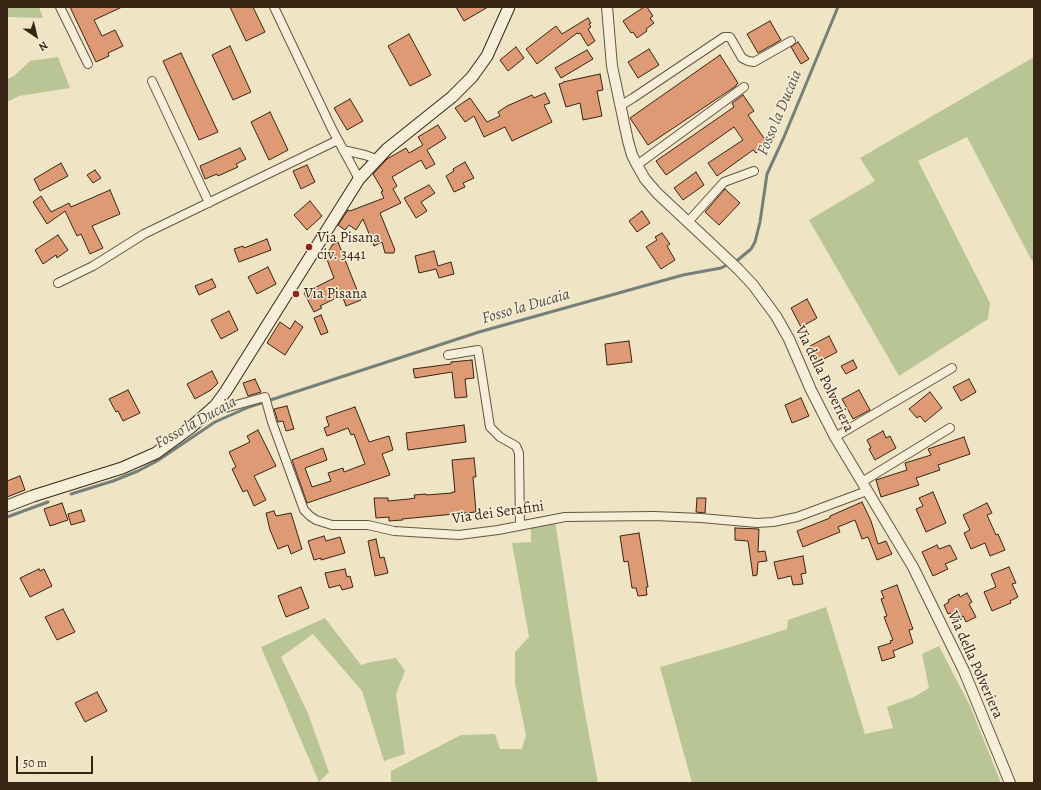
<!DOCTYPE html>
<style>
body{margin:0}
#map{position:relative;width:1041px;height:790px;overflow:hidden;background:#efe5c5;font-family:Alegreya,serif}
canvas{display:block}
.frame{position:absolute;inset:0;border:8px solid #392513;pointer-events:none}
.north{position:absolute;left:16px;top:16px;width:40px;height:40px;-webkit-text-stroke:3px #f5eed9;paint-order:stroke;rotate:145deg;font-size:11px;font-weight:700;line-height:16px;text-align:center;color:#392513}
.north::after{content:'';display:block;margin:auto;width:14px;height:18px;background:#392513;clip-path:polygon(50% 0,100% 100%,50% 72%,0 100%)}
.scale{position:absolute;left:16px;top:756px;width:77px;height:18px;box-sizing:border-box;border:2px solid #392513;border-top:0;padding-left:5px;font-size:12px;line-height:14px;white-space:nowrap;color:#392513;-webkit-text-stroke:3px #f5eed9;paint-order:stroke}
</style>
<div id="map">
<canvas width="1041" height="790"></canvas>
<div class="frame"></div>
<div class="north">N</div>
<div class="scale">50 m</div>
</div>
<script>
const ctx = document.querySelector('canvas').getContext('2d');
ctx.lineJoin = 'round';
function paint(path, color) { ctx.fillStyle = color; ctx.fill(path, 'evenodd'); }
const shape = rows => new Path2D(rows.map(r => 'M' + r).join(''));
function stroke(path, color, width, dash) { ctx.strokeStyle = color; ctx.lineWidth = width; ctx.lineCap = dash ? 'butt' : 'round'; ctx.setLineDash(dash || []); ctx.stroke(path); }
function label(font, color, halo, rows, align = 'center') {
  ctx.font = font + ' Alegreya,serif'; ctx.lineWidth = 3; ctx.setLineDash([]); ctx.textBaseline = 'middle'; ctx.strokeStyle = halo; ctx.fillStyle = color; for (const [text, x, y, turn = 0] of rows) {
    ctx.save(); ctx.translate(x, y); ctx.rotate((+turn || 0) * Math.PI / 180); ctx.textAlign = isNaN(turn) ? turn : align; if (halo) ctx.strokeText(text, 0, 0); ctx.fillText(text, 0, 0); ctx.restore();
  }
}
paint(shape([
 [7,7,39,7,43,18,7,17],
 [58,57,70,88,19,96,7,102,7,79,14,76,30,61],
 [1034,57,1034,260,1032,261,967,137,918,161,990,303,988,319,899,376,809,220,875,181,860,158],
 [555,521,583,702,598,783,391,783,391,771,461,735,495,734,500,749,522,749,526,735,515,683,515,652,529,637,512,543,531,542,531,525],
 [826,607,865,734,893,728,887,707,914,697,929,688,922,654,939,646,971,708,1001,783,692,783,660,667,737,645,787,629,788,620],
 [325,618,361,665,371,662,396,658,405,671,396,694,405,754,384,761,362,691,313,634,281,657,307,711,329,772,319,782,261,647]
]), '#b9c595');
stroke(shape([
 [734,262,739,259,751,249,755,242,760,222,767,174,784,137,838,7],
 [71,494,113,481,138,471,157,461,215,422,249,407,479,332,683,275,721,268,729,264],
 [7,517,48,502]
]), '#76807a', 3);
const building = shape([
 [70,7,122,7,94,20,102,36,115,30,123,46,108,53,109,56,96,62,70,7],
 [230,7,253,7,265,32,246,41,230,7],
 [456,7,488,7,464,21,456,7],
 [644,7,647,7,653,16,650,18,654,23,646,29,647,31,637,38,633,32,631,33,623,21,644,7],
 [588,18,591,23,589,24,591,27,588,29,595,41,588,46,580,33,578,34,577,33,537,64,526,49,556,26,562,34,588,18],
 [770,21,781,40,758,53,747,34,770,21],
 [409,34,431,75,410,86,388,46,409,34],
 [798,42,809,59,801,64,791,47,798,42],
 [230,46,251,92,233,100,212,55,230,46],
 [516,47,524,58,508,71,500,60,516,47],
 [649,49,659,65,638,78,628,62,649,49],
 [587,50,593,59,561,78,555,68,587,50],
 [181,53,218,132,199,140,163,61,181,53],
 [720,55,738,83,736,85,736,86,648,145,630,118,720,55],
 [600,74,603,90,597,91,602,116,583,120,580,103,566,107,559,84,563,83,563,82,600,74],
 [545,93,550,103,544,105,552,122,512,141,505,127,484,137,474,116,465,122,455,108,470,98,487,122,500,116,498,112,507,106,532,95,534,98,545,93],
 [743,95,754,111,748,115,768,144,756,153,753,150,717,176,708,163,743,140,734,127,666,175,656,161,734,107,732,103,743,95],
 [350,99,363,121,347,130,334,108,350,99],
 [270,112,288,150,269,160,251,122,270,112],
 [438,125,446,138,427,150,435,164,426,169,421,160,392,177,397,186,393,189,401,203,380,213,395,250,394,251,394,253,385,253,382,242,374,246,363,219,356,230,349,225,345,230,338,225,348,210,350,211,384,198,381,192,383,191,373,174,387,159,406,148,409,153,423,145,418,137,438,125],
 [240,148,246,159,236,164,238,167,218,176,217,174,205,179,200,166,240,148],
 [465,162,474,178,463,183,465,187,454,192,446,176,454,171,453,169,465,162],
 [61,163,68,176,40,191,34,179,61,163],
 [307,165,315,182,301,189,293,171,307,165],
 [95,170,101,178,93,183,87,175,95,170],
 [696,172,704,185,683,200,674,188,696,172],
 [429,185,435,193,421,202,427,211,416,218,404,198,429,185],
 [725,189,740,203,719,225,705,212,725,189],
 [110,190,120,214,92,226,103,248,90,254,81,234,77,236,65,211,47,224,33,202,41,196,51,212,69,203,71,207,110,190],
 [310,201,322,216,307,230,294,215,310,201],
 [642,211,650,223,637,232,629,221,642,211],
 [662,233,670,244,667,246,675,260,661,269,646,247,657,240,655,237,662,233],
 [58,235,68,250,57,258,56,255,43,264,35,250,58,235],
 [267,239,271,250,239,262,234,249,243,246,244,248,267,239],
 [338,242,361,300,346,306,342,295,320,306,322,308,314,312,304,293,334,278,326,257,332,245,338,242],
 [434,251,438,266,451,262,454,274,439,278,436,269,419,273,415,256,434,251],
 [268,267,276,284,257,294,248,277,268,267],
 [212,279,216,287,199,295,195,286,212,279],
 [807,299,817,318,801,327,791,308,807,299],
 [229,311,238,330,221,339,211,320,229,311],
 [321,315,328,332,321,335,314,318,321,315],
 [295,321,303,327,285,355,267,343,280,322,290,329,295,321],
 [829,336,837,352,818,362,810,346,829,336],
 [629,341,632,362,607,365,605,344,629,341],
 [472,360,474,378,465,379,467,397,455,398,452,372,415,378,413,369,451,364,451,362,472,360],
 [853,360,857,368,846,374,841,366,853,360],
 [212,371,218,383,211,390,195,399,187,384,212,371],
 [255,379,261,392,248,396,243,383,255,379],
 [969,379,976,392,961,401,953,387,969,379],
 [128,390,140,413,123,421,118,411,116,412,109,399,128,390],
 [859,390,870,410,853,419,842,399,859,390],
 [930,392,942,408,925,422,920,416,917,418,909,409,930,392],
 [801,398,809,416,792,423,785,405,801,398],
 [287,406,294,429,286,431,283,421,278,422,274,409,287,406],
 [355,407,369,442,389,436,393,450,382,454,390,475,307,503,292,460,323,448,327,460,305,468,312,487,331,481,328,473,343,468,344,472,365,464,354,434,351,435,348,428,327,436,324,428,329,426,326,417,355,407],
 [464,425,466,442,408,450,406,433,464,425],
 [258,430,276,466,254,476,266,500,254,506,247,490,243,492,232,469,236,467,229,452,250,442,247,436,258,430],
 [883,431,886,438,890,436,896,448,875,460,869,449,871,448,867,440,883,431],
 [964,437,970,454,938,465,940,470,916,478,919,485,881,497,876,480,907,470,905,463,931,455,928,449,964,437],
 [474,458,476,477,473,477,476,512,402,519,403,520,389,521,389,517,376,518,374,498,388,498,388,501,409,499,415,498,414,495,426,494,426,495,452,493,452,492,455,492,452,460,474,458],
 [20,476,25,490,7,497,7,481,20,476],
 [933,492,946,523,926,532,916,509,923,506,919,498,933,492],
 [697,498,706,498,705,513,696,512,697,498],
 [862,502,871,521,878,544,886,541,892,554,877,560,868,537,862,539,855,520,838,527,840,532,803,547,797,531,830,518,830,516,862,502],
 [62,503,68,520,50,526,44,509,62,503],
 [987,503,992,513,987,515,996,535,998,534,1005,550,990,556,985,543,971,549,964,533,970,530,963,515,987,503],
 [81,510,85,521,71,525,68,514,81,510],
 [274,511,276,516,291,513,302,549,291,554,288,545,278,549,270,530,266,513,274,511],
 [735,528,759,529,758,552,765,551,767,561,758,562,757,575,753,576,748,541,735,540,735,528],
 [639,533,648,587,646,587,647,595,638,596,636,588,632,588,628,561,624,562,620,536,639,533],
 [324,536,326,541,340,537,345,553,321,560,321,558,314,560,308,541,324,536],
 [376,539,380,558,384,557,388,573,375,576,368,541,376,539],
 [937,545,939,549,950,545,957,559,945,564,948,569,933,576,922,552,937,545],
 [803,556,806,573,801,574,803,584,793,585,791,576,778,579,774,562,803,556],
 [1009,567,1016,583,1012,584,1018,597,1010,601,1011,603,992,611,984,592,996,587,991,574,1009,567],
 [39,569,40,571,44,569,52,586,30,597,20,578,39,569],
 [345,569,347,577,350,576,353,587,342,590,340,585,329,588,325,573,345,569],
 [897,585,913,629,909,630,913,643,893,651,895,657,882,661,878,647,891,643,890,641,893,640,884,617,887,616,881,599,884,598,881,591,897,585],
 [301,587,309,608,286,617,278,596,301,587],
 [967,593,972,602,969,604,976,617,966,622,963,616,954,620,950,613,948,614,944,605,949,602,948,600,959,594,960,597,967,593],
 [63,609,75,632,57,640,45,617,63,609],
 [97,692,107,711,85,722,75,703,97,692]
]);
paint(building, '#de9a74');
stroke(building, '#392513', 1);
const minor = shape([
 [60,7,88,64],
 [274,7,332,129,359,179],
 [152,81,209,203],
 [620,106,633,98,724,37,730,37,742,58,748,61,754,62,791,41],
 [343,150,365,155,376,159],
 [637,165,744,87],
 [688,222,724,182,754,171],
 [58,283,93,266,144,234,338,140],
 [448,355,478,350,490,427,500,437,516,446,519,453,520,525],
 [215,406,225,408,265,397,272,422,304,510,310,516,316,520,332,525,368,525,394,531,459,535,498,530,565,517,654,516,701,518,757,523,773,522,797,517,867,491],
 [835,437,952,368],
 [862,482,950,428]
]);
const tertiary = shape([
 [607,7,612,66,628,141,632,155,637,165,645,179,657,193,738,269,753,285,776,316,789,339,811,390,835,437,913,567,964,671,1010,783]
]);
const secondary = shape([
 [7,506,33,496,122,468,156,453,190,428,215,406,226,391,359,179,387,149,452,97,472,77,487,56,509,7]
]);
stroke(minor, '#665540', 10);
stroke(tertiary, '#665540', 12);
stroke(secondary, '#392513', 13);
stroke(minor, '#f5eed9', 8);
stroke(tertiary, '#f5eed9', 10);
stroke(secondary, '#f5eed9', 11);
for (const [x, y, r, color] of [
 [309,247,4,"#8f2418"],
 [296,294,4,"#8f2418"]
]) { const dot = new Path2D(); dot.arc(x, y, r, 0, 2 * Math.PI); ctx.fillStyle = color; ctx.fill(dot); stroke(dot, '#f5eed9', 1.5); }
label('15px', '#392513', '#f5eed9', [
 ["Via Pisana",317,238],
 ["civ. 3441",317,255],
 ["Via Pisana",304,294]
], 'left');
label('15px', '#392513', '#f5eed9', [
 ["Via della Polveriera",824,379,64],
 ["Via dei Serafini",498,513,-8],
 ["Via della Polveriera",975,665,66]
]);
label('italic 16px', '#575246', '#f5eed9', [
 ["Fosso la Ducaia",780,113,-67],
 ["Fosso la Ducaia",526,307,-16],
 ["Fosso la Ducaia",196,423,-29]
]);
</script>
